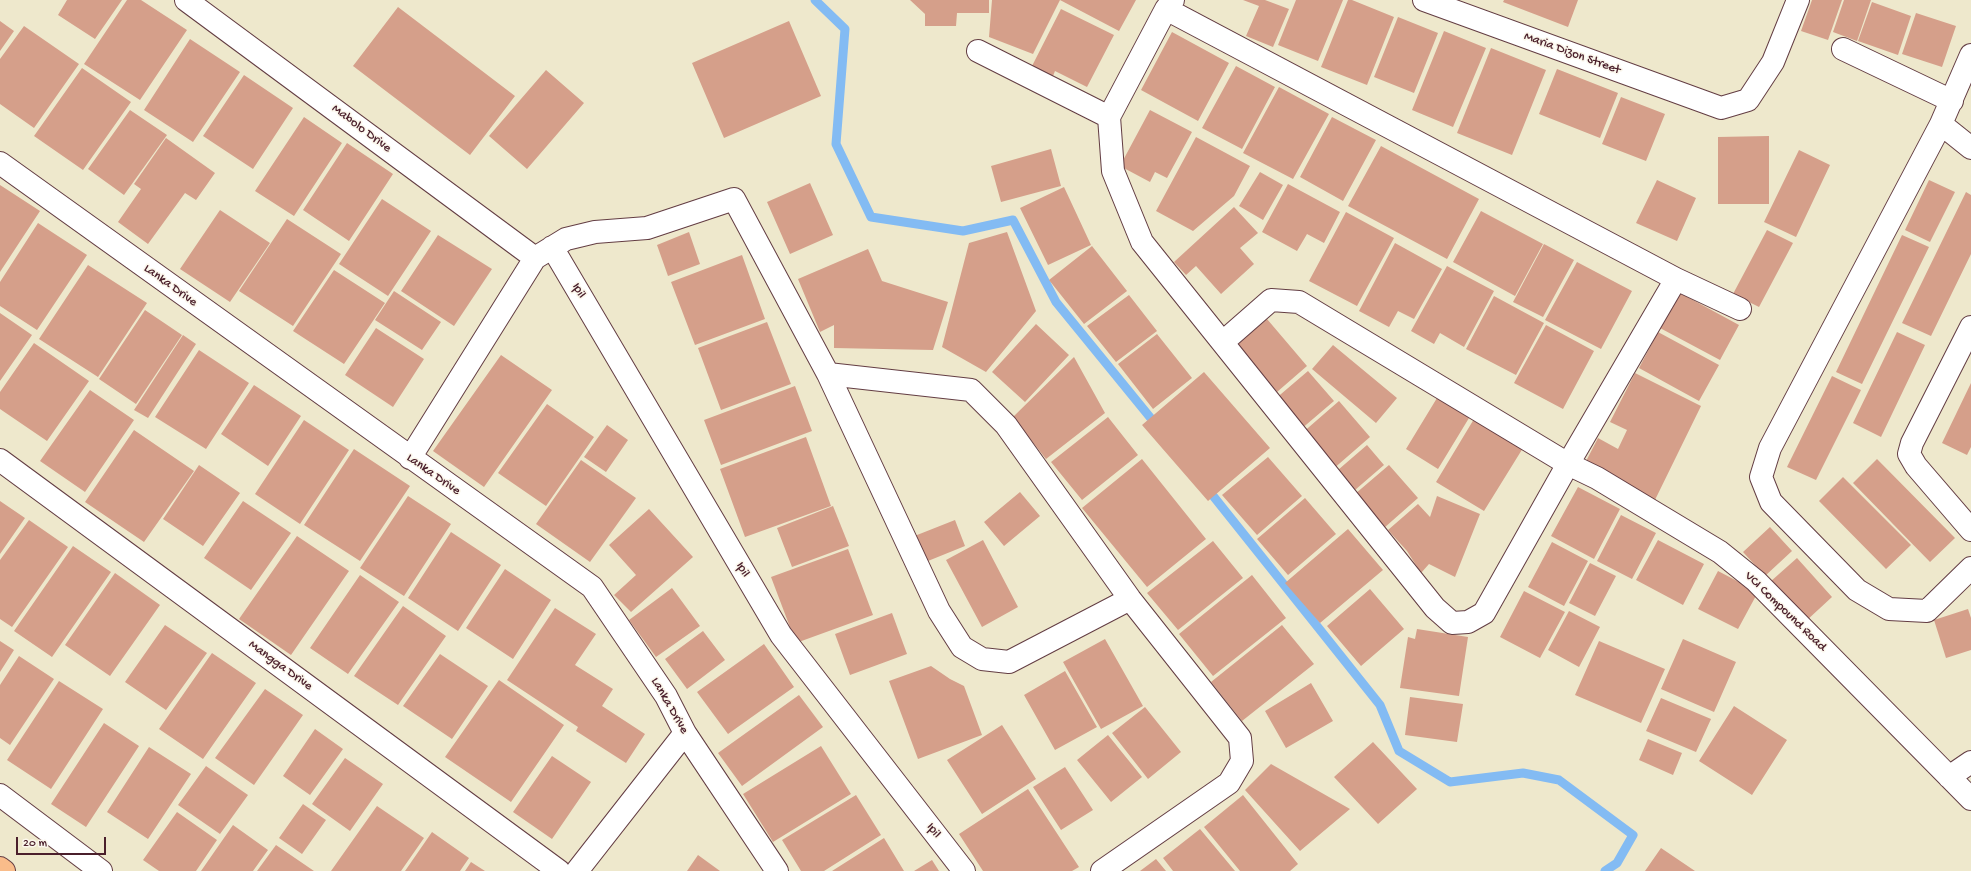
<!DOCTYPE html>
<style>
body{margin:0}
#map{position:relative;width:1971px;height:871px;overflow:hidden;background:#eee8cc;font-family:"Gochi Hand",sans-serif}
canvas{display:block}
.scale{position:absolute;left:16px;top:837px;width:90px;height:18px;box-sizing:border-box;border:2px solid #4a1f2b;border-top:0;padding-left:5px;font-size:12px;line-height:14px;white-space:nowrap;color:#4a1f2b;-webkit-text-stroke:3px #fbf7ec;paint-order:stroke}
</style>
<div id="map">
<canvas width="1971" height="871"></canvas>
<div class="scale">20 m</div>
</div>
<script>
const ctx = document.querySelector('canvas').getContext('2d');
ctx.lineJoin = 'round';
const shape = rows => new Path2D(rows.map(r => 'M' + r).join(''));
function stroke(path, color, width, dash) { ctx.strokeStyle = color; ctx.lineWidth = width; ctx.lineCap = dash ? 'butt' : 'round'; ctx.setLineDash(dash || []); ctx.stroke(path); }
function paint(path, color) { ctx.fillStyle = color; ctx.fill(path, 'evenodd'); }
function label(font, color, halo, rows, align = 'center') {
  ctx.font = font + ' "Gochi Hand",sans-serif'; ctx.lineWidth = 3; ctx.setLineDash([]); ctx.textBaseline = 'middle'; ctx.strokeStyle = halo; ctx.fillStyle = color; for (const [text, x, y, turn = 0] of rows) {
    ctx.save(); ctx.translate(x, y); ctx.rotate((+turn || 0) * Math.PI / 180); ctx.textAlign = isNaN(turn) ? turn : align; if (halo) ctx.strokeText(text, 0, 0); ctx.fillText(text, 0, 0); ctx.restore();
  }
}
stroke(shape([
 [815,0,845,29,836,144,871,217,963,231,1013,220,1056,302,1158,427],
 [1206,487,1380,705,1399,751,1450,782,1523,773,1559,780,1633,835,1617,863,1605,871]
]), '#83bbf3', 9);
paint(shape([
 [67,0,122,0,95,39,58,15],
 [127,0,141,0,187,30,140,100,84,64],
 [910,0,989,0,989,13,957,13,956,26,925,26,925,14],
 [992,0,1136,0,1119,31,1060,0,1033,54,989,37],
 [1243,0,1265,0,1289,9,1273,47,1246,36,1259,6],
 [1296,0,1343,0,1318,61,1278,45],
 [1348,0,1352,0,1394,17,1367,85,1321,67],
 [1504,0,1578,0,1568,27,1503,2],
 [1812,0,1842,0,1828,40,1801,31],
 [1844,0,1871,0,1857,41,1833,32],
 [1872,2,1911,16,1898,55,1858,41],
 [398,7,515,96,470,155,353,66],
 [1061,9,1114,35,1087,87,1055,71,1053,76,1032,66],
 [1916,13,1956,26,1942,67,1902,54],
 [1398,17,1438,33,1414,93,1374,77],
 [0,21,14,31,0,51],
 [789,21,821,96,724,138,692,63],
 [24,26,79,64,34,128,0,104,0,59],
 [1444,31,1486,48,1453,127,1412,110],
 [1172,32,1229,63,1198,121,1141,90],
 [190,39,240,72,193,142,144,110],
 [1491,48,1546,70,1512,155,1457,133],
 [1236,66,1275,87,1242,149,1202,128],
 [82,68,131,102,83,170,34,136],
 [1557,69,1618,93,1600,138,1539,114],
 [546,70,584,103,527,169,489,136],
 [244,75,293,108,253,169,203,136],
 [1279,87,1329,114,1293,179,1243,153],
 [1621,97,1665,114,1646,161,1602,144],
 [130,110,167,135,124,195,88,169],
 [1150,110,1192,132,1167,178,1155,172,1150,182,1120,166],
 [304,117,342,143,294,216,255,191],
 [1332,117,1376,140,1343,201,1300,177],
 [1769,136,1769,204,1718,204,1718,137],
 [1196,137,1250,166,1234,196,1193,231,1156,211],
 [166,138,215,173,196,200,185,193,148,244,118,222,141,189,134,184],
 [347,143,393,174,349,241,303,210],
 [1381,146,1479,199,1447,259,1348,206],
 [1051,149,1061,186,1001,202,991,166],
 [1799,150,1830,165,1796,237,1764,222],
 [1260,172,1283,185,1263,220,1239,206],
 [1657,180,1696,198,1677,241,1636,223],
 [1929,180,1955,192,1930,242,1905,230],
 [810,183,833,235,790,254,767,202],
 [1288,184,1340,212,1324,243,1307,234,1297,251,1262,232],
 [0,185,40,211,0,272],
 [1064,187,1091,245,1048,265,1020,208],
 [1966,192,1971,195,1971,254,1931,336,1902,323],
 [382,199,431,231,388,296,339,264],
 [1234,207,1258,233,1240,248,1254,264,1221,294,1196,266,1186,275,1174,262],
 [220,210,270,243,230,302,180,269],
 [1481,211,1543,244,1515,296,1453,262],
 [1346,212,1394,238,1357,306,1309,281],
 [287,219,341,254,293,326,239,291],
 [38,223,87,255,37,330,0,306,0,282],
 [1767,230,1793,243,1759,307,1733,294],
 [689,232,700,264,668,276,657,245],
 [1007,232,1036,311,986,372,942,347,969,243],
 [438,235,492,269,454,326,401,291],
 [1902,235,1929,247,1862,384,1836,372],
 [1395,243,1442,269,1414,319,1398,311,1389,327,1359,311],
 [1544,244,1574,260,1543,317,1513,302],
 [1092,246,1127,291,1084,324,1049,280],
 [868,249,882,281,948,302,933,350,834,348,834,325,820,332,798,279],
 [742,255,765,319,695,345,671,282],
 [1577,262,1632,291,1601,349,1545,320],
 [88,265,147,303,98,377,39,339],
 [1447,266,1494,291,1464,347,1440,333,1434,344,1411,331],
 [334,270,385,303,344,364,293,331],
 [394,291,441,322,422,350,375,320],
 [1680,293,1739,325,1720,360,1660,328],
 [1129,295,1157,331,1116,362,1087,326],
 [1494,296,1544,323,1516,375,1466,349],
 [145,310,182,335,136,404,99,379],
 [0,313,32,335,0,381],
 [1267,319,1307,366,1277,392,1236,345],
 [767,322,791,384,721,410,698,348],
 [1036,324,1069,355,1025,402,992,372],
 [1546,325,1594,351,1563,409,1514,383],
 [376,328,424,359,393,407,345,375],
 [1658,332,1719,365,1699,401,1639,368],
 [1897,332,1925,345,1881,437,1853,423],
 [1157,334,1192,378,1153,409,1118,364],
 [183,335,196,344,148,418,134,410],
 [34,343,89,381,47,441,0,409,0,392],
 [1333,345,1397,398,1376,423,1312,369],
 [199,350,249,383,206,449,155,417],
 [501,355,552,390,484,487,433,451],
 [1074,357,1105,413,1046,459,1013,417],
 [1308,371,1334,401,1300,430,1274,400],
 [1204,372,1270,448,1208,501,1142,425],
 [1635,373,1701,406,1653,504,1582,469,1598,438,1618,449,1627,430,1610,422],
 [1832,376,1861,390,1816,480,1787,467],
 [1971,383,1971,447,1967,455,1942,443],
 [254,385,301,416,268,466,221,434],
 [795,386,812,431,721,465,704,420],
 [90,390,134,420,85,492,40,461],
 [1437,398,1469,418,1438,469,1406,449],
 [1339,401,1370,437,1332,470,1301,434],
 [547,404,594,437,546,506,498,473],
 [1108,417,1138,455,1082,500,1051,462],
 [1474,419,1523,448,1484,511,1436,482],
 [304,420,349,450,300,524,255,494],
 [607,425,628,440,606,472,584,457],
 [134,430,194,471,144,542,85,502],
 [806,437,831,506,745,537,720,469],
 [1367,445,1384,465,1355,490,1338,470],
 [354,449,410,486,360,561,304,525],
 [1268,457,1302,496,1257,535,1222,495],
 [1142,459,1206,539,1147,587,1082,508],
 [1877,459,1955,538,1930,562,1853,483],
 [581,460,636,498,590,562,536,524],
 [199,465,240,493,203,546,163,519],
 [1389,465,1418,498,1384,528,1355,494],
 [1843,477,1911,545,1886,569,1819,501],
 [1578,487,1620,509,1594,559,1551,536],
 [1020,492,1040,516,1004,546,984,522],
 [408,496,451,524,404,596,360,568],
 [1437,496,1480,514,1455,577,1429,564,1421,573,1407,551,1388,530,1418,504,1430,517],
 [1305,498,1336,534,1288,575,1257,539],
 [0,501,25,518,0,554],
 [243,501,291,533,251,590,204,558],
 [833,506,849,546,792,567,777,528],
 [649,509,693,557,631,612,614,595,636,575,609,545],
 [1621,515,1656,533,1632,579,1597,561],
 [29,520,68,547,12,627,0,619,0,560],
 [955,520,965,546,923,563,912,537],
 [1770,527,1792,551,1765,576,1743,552],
 [1348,529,1383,570,1320,623,1285,583],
 [451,532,501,565,458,631,408,598],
 [297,536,349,571,291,655,239,619],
 [983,540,1018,607,982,627,946,560],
 [1658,540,1704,564,1683,605,1636,580],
 [1213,541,1243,578,1178,630,1147,593],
 [1552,542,1588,561,1564,606,1528,587],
 [73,546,111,572,52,657,14,631],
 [848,549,873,615,796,643,771,577],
 [1797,558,1832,597,1806,621,1770,582],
 [1590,563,1616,576,1595,616,1569,603],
 [505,569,551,600,513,659,466,628],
 [1718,571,1758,592,1738,629,1698,609],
 [115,573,160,605,110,676,65,645],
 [360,575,399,602,348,674,310,648],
 [1252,575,1286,618,1213,676,1179,634],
 [672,588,700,626,656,657,629,620],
 [1370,589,1404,629,1361,666,1327,626],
 [1524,591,1565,612,1540,658,1500,637],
 [403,606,446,636,398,705,354,676],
 [555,608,596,634,575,665,613,689,602,706,645,734,626,763,576,731,578,727,507,680],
 [1968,609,1971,618,1971,650,1946,658,1934,620],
 [1569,611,1600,627,1579,667,1548,650],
 [892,613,907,654,850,675,835,634],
 [165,625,207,653,166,710,125,682],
 [1282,625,1314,664,1242,721,1211,682],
 [1417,629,1468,637,1459,696,1400,688,1408,637,1415,639],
 [703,631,725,660,687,689,665,659],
 [1105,639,1143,706,1101,729,1063,662],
 [1683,639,1736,662,1714,712,1661,689],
 [0,641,14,650,0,672],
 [1599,641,1665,669,1641,723,1575,695],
 [764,644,794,687,728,734,697,692],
 [212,653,256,683,203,759,159,729],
 [440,654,488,686,452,739,403,706],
 [19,656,54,679,10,745,0,738,0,685],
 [931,666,950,679,964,686,982,735,918,759,889,681],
 [1065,671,1097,727,1055,750,1024,695],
 [499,680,564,725,511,802,445,757],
 [59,681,103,709,51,789,7,760],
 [1311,683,1333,721,1286,748,1265,711],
 [265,689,303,715,254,785,215,758],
 [799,695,823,727,742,786,718,753],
 [1410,697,1463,704,1457,742,1405,735],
 [1661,698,1711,719,1696,752,1646,731],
 [1734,706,1787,740,1752,795,1699,761],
 [1145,707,1181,752,1148,779,1112,733],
 [104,723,139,746,86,827,51,804],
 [1002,725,1036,779,982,814,947,760],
 [315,729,343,749,310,795,283,776],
 [1108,735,1142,777,1111,802,1077,760],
 [1648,739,1682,753,1673,775,1639,760],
 [1373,742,1417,789,1378,824,1334,777],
 [821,746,851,794,773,842,743,794],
 [149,747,191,774,148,839,107,812],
 [552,756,591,782,552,839,513,812],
 [345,758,383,784,350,831,312,804],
 [1271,764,1350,809,1300,851,1245,790],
 [206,766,248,795,220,834,178,805],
 [1065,767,1093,810,1061,830,1033,787],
 [1028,789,1079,867,1072,871,983,871,959,834],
 [856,795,881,835,824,871,801,871,782,840],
 [1243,795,1298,864,1290,871,1240,871,1204,827],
 [303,804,326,820,302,854,279,838],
 [377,806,424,838,401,871,331,871],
 [177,812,217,840,196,871,159,871,143,860],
 [233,825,268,850,253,871,201,871],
 [1200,829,1235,871,1173,871,1163,858],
 [432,832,469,858,460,871,405,871],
 [884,838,904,871,832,871],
 [276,845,314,871,257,871],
 [1661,848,1695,871,1645,871],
 [698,855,720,871,687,871],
 [1156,859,1166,871,1140,871],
 [932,860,939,871,914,871],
 [471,862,485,871,465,871]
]), '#d59f8a');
const minor = shape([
 [186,0,535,258],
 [1173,0,1166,9,1109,117,1113,171,1142,242,1435,608,1452,623,1468,622,1484,613,1568,464,1676,279],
 [1424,0,1721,108,1748,100,1773,62,1798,0],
 [1166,9,1676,279,1740,309],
 [1843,49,1952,101],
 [978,51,1109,117],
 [1971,55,1941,124,1770,448,1761,477,1771,502,1857,590,1889,609,1927,611,1971,568],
 [1941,124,1971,148],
 [0,163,592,587,666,696,685,733,777,871],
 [552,247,781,635,964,871],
 [1971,327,1912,443,1909,454,1916,466,1971,530],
 [1223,342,1271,300,1299,302,1568,464,1597,478,1720,552,1756,581,1971,799],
 [828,374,971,390,1006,425,1130,599,1240,738,1242,761,1229,783,1102,871],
 [410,458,535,258,566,239,595,232,647,228,734,199,828,374,939,611,962,647,982,659,1009,662,1130,599],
 [0,460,559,871],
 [1949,777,1971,762],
 [0,795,101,871],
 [577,871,685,733]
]);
const major = shape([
 [0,868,4,871]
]);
stroke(minor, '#633d43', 24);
stroke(major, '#633d43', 24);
stroke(minor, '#fff', 22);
stroke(major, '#f9bc8a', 22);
label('13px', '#4a1f2b', '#fbf7ec', [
 ["Maria Dizon Street",1572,54,20],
 ["Mabolo Drive",361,129,37],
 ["Lanka Drive",170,286,36],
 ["Ipil",578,291,60],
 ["Lanka Drive",433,475,35],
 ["Ipil",742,570,60],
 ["VCI Compound Road",1785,612,44],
 ["Mangga Drive",280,666,36],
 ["Lanka Drive",669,706,60],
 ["Ipil",933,831,52]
]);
</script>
